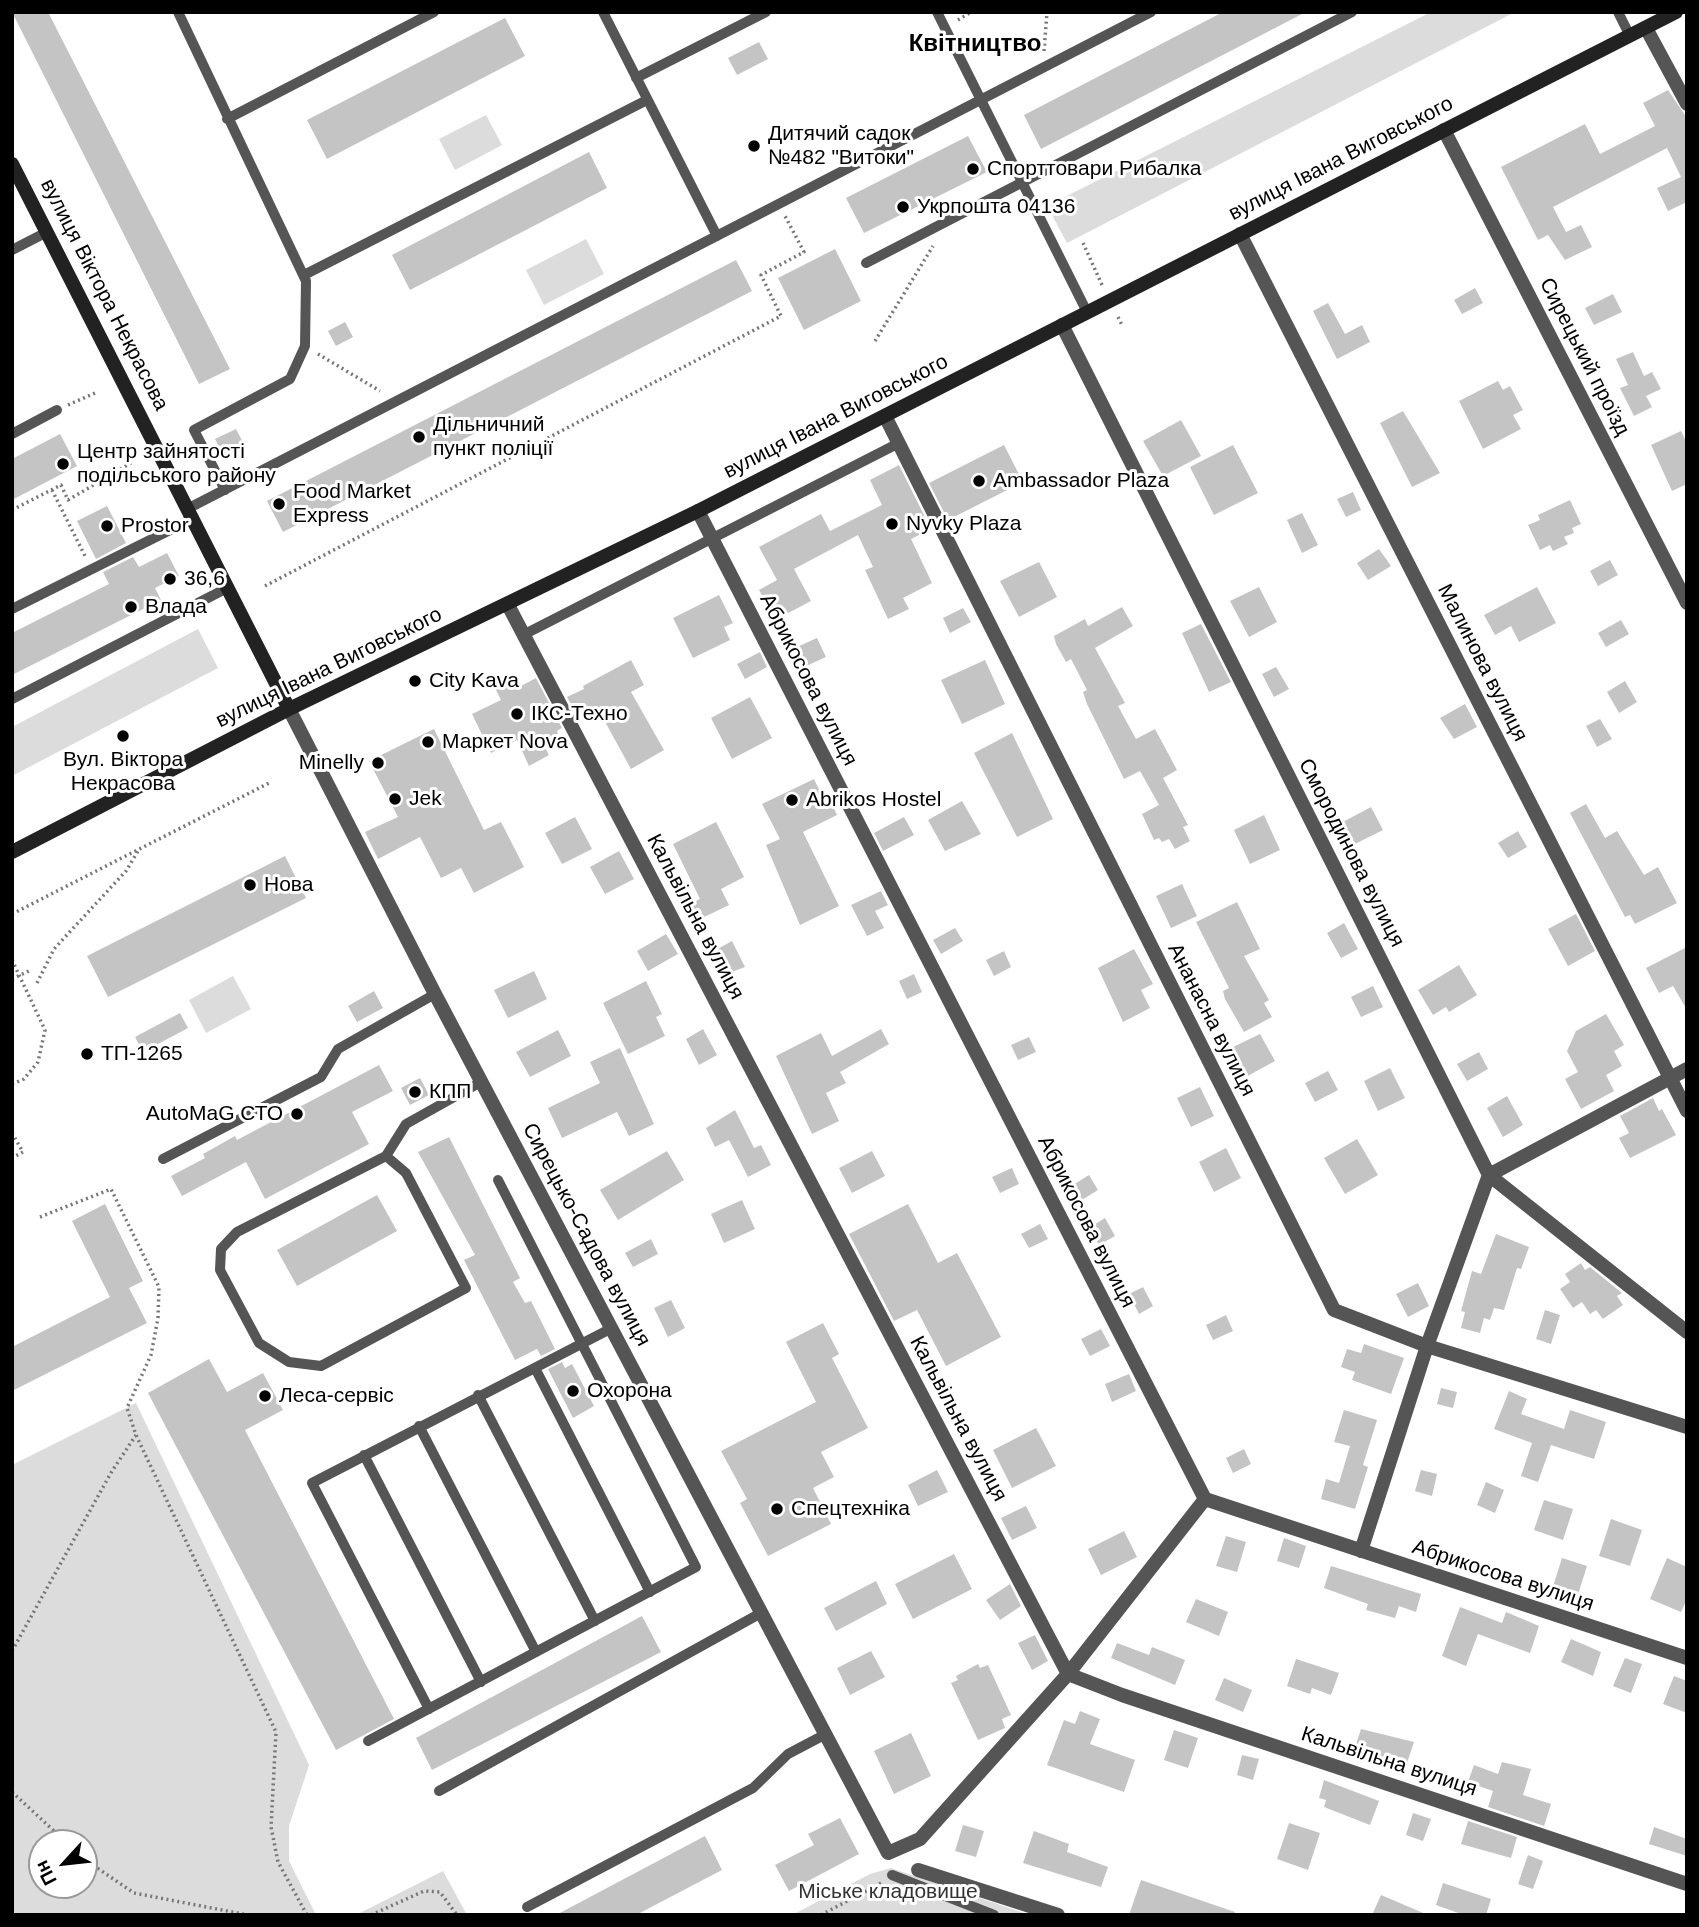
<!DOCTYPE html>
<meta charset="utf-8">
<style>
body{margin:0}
#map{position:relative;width:1699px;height:1927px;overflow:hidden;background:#fff;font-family:Arial,sans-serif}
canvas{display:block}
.frame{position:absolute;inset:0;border:14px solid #000;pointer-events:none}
.north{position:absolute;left:28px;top:1829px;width:70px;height:70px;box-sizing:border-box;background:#fff;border:2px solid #999;border-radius:50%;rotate:243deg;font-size:19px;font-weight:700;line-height:28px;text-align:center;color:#000}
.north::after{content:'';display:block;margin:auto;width:24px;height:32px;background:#000;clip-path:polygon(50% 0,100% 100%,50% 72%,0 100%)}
</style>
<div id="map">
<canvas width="1699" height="1927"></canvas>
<div class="frame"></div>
<div class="north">Пн</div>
</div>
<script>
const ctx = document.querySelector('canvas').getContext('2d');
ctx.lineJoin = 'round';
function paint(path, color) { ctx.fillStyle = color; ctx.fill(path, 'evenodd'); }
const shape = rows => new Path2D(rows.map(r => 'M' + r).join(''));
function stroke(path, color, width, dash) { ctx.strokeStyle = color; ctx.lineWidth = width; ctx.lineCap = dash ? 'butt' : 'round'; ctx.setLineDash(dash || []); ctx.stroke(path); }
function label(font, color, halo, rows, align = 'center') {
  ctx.font = font + ' Arial,sans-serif'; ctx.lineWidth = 6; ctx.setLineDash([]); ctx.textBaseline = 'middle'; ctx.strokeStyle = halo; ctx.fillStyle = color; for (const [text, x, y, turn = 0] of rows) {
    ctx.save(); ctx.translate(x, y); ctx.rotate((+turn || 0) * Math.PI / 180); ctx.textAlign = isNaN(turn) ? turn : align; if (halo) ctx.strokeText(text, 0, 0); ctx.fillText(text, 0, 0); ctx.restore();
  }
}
paint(shape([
 [1431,12,1515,12,1067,243,1047,206],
 [486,115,502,145,455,170,439,139],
 [586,239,604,274,544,305,526,270],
 [198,629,218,668,12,776,12,727],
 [233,976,251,1009,206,1033,189,1000],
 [136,1403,309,1765,289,1826,289,1861,316,1915,12,1915,12,1465],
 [84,1843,84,1885,42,1885,42,1843],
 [891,1868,1030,1915,792,1915,870,1874],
 [443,1871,467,1915,356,1915]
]), '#dcdcdc');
paint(shape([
 [12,12,48,12,230,369,199,384],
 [1223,12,1306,12,1041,149,1024,115],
 [505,18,525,56,327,159,307,120],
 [759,42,768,59,737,75,728,58],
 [1668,90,1687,118,1687,202,1668,211,1657,188,1681,177,1667,148,1553,207,1566,232,1581,225,1592,247,1565,260,1548,235,1538,240,1501,167,1585,124,1600,154,1655,126,1643,103],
 [968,136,987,172,864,233,846,198],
 [589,152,607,188,410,290,392,255],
 [835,249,861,301,804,330,778,278],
 [736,260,752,291,283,532,267,501],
 [1475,288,1483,303,1462,314,1454,300],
 [1613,294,1622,312,1594,325,1585,308],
 [1328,303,1345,334,1362,325,1370,342,1337,359,1313,311],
 [345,322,353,337,336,346,328,331],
 [1633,352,1644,376,1652,372,1661,389,1646,396,1652,407,1634,416,1620,388,1628,385,1616,359],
 [1498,381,1503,390,1510,386,1523,410,1513,415,1521,429,1483,449,1459,401],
 [1403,411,1440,473,1412,487,1380,423],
 [1181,420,1201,456,1163,476,1143,441],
 [236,429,245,446,224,457,215,439],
 [1681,431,1687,443,1687,484,1672,491,1651,445],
 [60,434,77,466,12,500,12,459],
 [1004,445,1023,482,948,520,929,483],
 [1233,445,1258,493,1214,515,1190,467],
 [899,465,931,529,911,539,932,583,903,598,909,609,888,619,865,570,873,567,858,535,794,569,811,601,775,620,759,590,777,580,759,547,821,514,830,531,882,505,870,480],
 [1353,492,1361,510,1346,517,1337,499],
 [1570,500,1581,524,1572,528,1574,533,1564,537,1568,544,1553,551,1550,545,1540,550,1528,525,1540,520,1538,515],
 [107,506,126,543,96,559,77,521],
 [1302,513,1318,545,1302,553,1287,520],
 [1379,549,1391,566,1368,580,1357,563],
 [167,553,179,576,155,588,161,600,12,675,12,633,109,584,103,572,133,557,139,567],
 [1610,560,1618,575,1598,586,1590,571],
 [1039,562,1057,597,1019,617,1000,581],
 [1259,587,1277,622,1249,637,1230,601],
 [1537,587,1556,623,1519,642,1511,626,1495,635,1484,615],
 [719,595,733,623,724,627,730,640,693,658,673,618],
 [1122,607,1133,626,1095,648,1125,703,1118,706,1136,739,1155,729,1177,770,1163,778,1188,825,1183,827,1190,841,1175,849,1169,839,1162,842,1159,838,1154,840,1142,814,1159,805,1140,771,1124,779,1087,704,1083,692,1087,690,1071,659,1066,662,1056,644,1054,636,1085,619,1088,626],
 [963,608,971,622,950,633,943,618],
 [1621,620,1629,634,1606,647,1598,633],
 [1201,624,1231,682,1209,692,1182,633],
 [817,638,826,657,806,666,797,647],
 [760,652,767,667,745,679,737,664],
 [631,660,644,685,631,692,664,750,631,769,598,709,579,719,567,697,584,689,583,686],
 [985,660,1005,704,962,724,941,680],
 [1276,667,1289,689,1274,697,1262,674],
 [536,678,562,728,557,731,558,734,542,742,549,755,529,766,517,740,491,753,472,714,501,700,495,688,514,679,519,687],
 [1625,681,1637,702,1619,713,1607,692],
 [750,697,772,738,732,759,711,718],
 [1465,704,1477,727,1454,739,1440,718],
 [1600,719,1612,739,1597,747,1586,726],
 [434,729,484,830,501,822,524,867,474,893,461,868,441,878,420,837,378,859,365,832,398,817,369,761],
 [1012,733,1053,819,1017,837,974,753],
 [814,779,825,802,830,800,837,815,803,832,839,906,800,925,766,845,780,839,762,804],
 [962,801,981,834,945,851,928,820],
 [1586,804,1605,838,1617,831,1644,875,1658,867,1677,903,1635,924,1630,915,1625,917,1570,813],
 [1371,807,1383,830,1353,845,1341,823],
 [1264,815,1280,850,1250,864,1234,830],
 [575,817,592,849,562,864,545,833],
 [904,817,914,835,883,851,874,833],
 [716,822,744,877,721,889,729,905,698,920,690,904,700,899,673,844],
 [1518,831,1527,847,1508,858,1498,843],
 [619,851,634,879,605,894,590,867],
 [285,856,306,898,108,997,87,956],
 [1182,884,1197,916,1171,928,1156,896],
 [881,891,888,905,875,911,884,928,867,936,851,905],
 [1237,902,1260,949,1244,956,1269,1000,1264,1003,1272,1017,1244,1032,1225,999,1223,991,1229,988,1196,922],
 [1576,914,1595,951,1568,966,1548,929],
 [1344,923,1358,949,1341,958,1327,933],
 [955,928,963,941,941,954,933,940],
 [666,934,678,954,648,971,637,951],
 [732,941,745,967,724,975,712,952],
 [1687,947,1687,1010,1673,986,1659,993,1646,968],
 [1134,949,1153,984,1141,990,1150,1008,1123,1022,1098,968],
 [1004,951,1011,967,994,976,986,960],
 [1459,965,1477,995,1449,1012,1446,1007,1433,1015,1418,990],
 [534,971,547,999,508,1018,494,990],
 [914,974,922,992,907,999,899,981],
 [646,981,662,1014,656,1017,665,1036,628,1054,603,1003],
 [1373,986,1383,1007,1361,1017,1351,997],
 [374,991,383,1008,357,1022,348,1006],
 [180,1013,188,1028,143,1052,135,1037],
 [1606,1014,1624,1045,1614,1051,1622,1066,1606,1075,1614,1091,1581,1109,1565,1079,1578,1072,1567,1051,1576,1031],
 [703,1029,717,1055,699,1065,686,1039],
 [881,1029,889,1044,840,1072,846,1083,826,1093,839,1121,812,1134,776,1056,821,1033,832,1056],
 [558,1030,571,1056,530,1077,516,1052],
 [1260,1034,1275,1061,1244,1078,1229,1049],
 [1029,1037,1036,1052,1018,1060,1011,1045],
 [620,1048,654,1124,629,1136,617,1112,562,1138,548,1108,600,1083,590,1062],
 [1479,1052,1488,1069,1467,1081,1457,1064],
 [379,1065,393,1091,352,1112,369,1144,265,1199,246,1162,182,1196,171,1176,205,1158,203,1154,235,1136,237,1140],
 [1390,1068,1405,1098,1378,1111,1364,1081],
 [1328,1071,1338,1090,1315,1102,1305,1083],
 [420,1078,429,1095,410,1105,401,1088],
 [1200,1087,1214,1116,1191,1127,1177,1098],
 [1507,1096,1523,1125,1503,1137,1487,1108],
 [1653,1098,1659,1111,1662,1109,1676,1135,1630,1158,1619,1138,1629,1133,1620,1116],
 [735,1110,754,1148,761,1145,771,1165,748,1177,729,1140,715,1147,706,1128],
 [449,1137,520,1278,513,1282,525,1303,531,1301,555,1349,541,1356,537,1349,515,1360,464,1260,475,1255,418,1152],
 [1357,1139,1378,1175,1345,1194,1324,1158],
 [1226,1148,1241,1178,1214,1192,1199,1162],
 [667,1151,684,1180,618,1220,600,1190],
 [872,1151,885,1176,852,1193,839,1168],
 [1012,1168,1019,1184,1000,1193,992,1177],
 [1089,1175,1098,1190,1082,1200,1073,1185],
 [377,1195,397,1231,297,1286,277,1250],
 [742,1200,755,1229,724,1243,711,1214],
 [105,1204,143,1281,129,1288,147,1323,12,1391,12,1347,110,1297,72,1221],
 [908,1204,938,1263,957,1253,1001,1337,946,1366,917,1310,894,1321,849,1234],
 [1105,1218,1115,1236,1099,1245,1089,1228],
 [1040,1224,1048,1239,1029,1248,1021,1234],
 [1496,1234,1529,1247,1521,1269,1517,1268,1504,1310,1494,1308,1490,1320,1484,1318,1480,1333,1461,1328,1465,1312,1461,1311,1472,1271,1481,1274],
 [651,1239,658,1254,633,1267,625,1253],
 [1581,1263,1585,1270,1590,1267,1622,1293,1617,1296,1623,1305,1603,1319,1596,1310,1590,1314,1582,1302,1573,1308,1560,1289,1570,1282,1565,1274],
 [1418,1283,1429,1306,1408,1317,1396,1294],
 [1143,1287,1153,1306,1139,1314,1129,1294],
 [671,1300,685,1328,668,1337,654,1308],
 [1545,1310,1560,1315,1551,1344,1536,1339],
 [1226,1315,1233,1331,1213,1340,1206,1325],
 [823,1323,839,1354,832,1358,868,1428,821,1452,834,1477,813,1488,831,1524,768,1556,740,1503,747,1499,721,1451,816,1402,786,1342],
 [1101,1329,1110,1346,1090,1356,1081,1339],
 [1364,1344,1404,1358,1391,1394,1352,1380,1355,1372,1341,1367,1347,1349,1361,1353],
 [209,1359,227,1392,263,1373,283,1410,245,1430,394,1719,336,1750,148,1393],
 [562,1362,565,1368,572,1364,594,1406,573,1418,548,1369],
 [1129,1374,1136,1391,1112,1402,1105,1384],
 [1441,1388,1457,1392,1453,1408,1437,1404],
 [1509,1391,1527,1399,1521,1414,1564,1429,1570,1410,1606,1422,1594,1459,1551,1445,1538,1482,1521,1476,1532,1443,1494,1429],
 [1344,1410,1377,1420,1363,1465,1368,1467,1355,1509,1321,1499,1326,1479,1339,1483,1350,1446,1334,1442],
 [1036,1428,1056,1466,1012,1488,993,1450],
 [1244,1449,1251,1464,1233,1473,1226,1458],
 [937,1470,948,1492,918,1506,908,1485],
 [1421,1470,1437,1474,1432,1496,1415,1491],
 [1486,1482,1504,1490,1495,1513,1477,1505],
 [1544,1500,1573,1509,1563,1540,1534,1530],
 [1026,1506,1037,1528,1012,1540,1001,1518],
 [1611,1519,1642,1530,1630,1566,1599,1556],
 [1124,1531,1137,1557,1101,1575,1088,1549],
 [1226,1536,1246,1542,1237,1572,1216,1566],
 [1284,1538,1306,1546,1299,1568,1277,1561],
 [954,1554,972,1589,913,1619,895,1584],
 [1562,1558,1587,1566,1574,1607,1549,1599],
 [1667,1558,1687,1567,1687,1599,1681,1612,1650,1599],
 [1331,1566,1421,1594,1416,1612,1399,1606,1395,1618,1366,1610,1368,1604,1324,1588],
 [876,1581,887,1604,836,1631,824,1608],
 [1010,1584,1021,1606,1000,1620,986,1600],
 [1196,1599,1228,1612,1219,1636,1186,1622],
 [1460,1607,1502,1623,1506,1612,1539,1626,1530,1653,1478,1634,1466,1666,1442,1656],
 [642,1616,661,1652,432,1770,416,1738],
 [1035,1635,1048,1661,1032,1670,1018,1643],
 [1571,1639,1601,1652,1593,1676,1561,1662],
 [1117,1643,1149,1655,1152,1647,1185,1660,1175,1685,1111,1658],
 [871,1651,885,1677,850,1695,837,1668],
 [1625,1658,1642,1664,1631,1693,1613,1686],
 [1296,1659,1339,1673,1331,1695,1312,1688,1310,1694,1287,1686],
 [978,1664,980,1668,988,1665,1011,1715,1002,1719,1005,1728,978,1740,951,1683,958,1680,956,1676],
 [1674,1676,1687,1681,1687,1713,1663,1704],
 [1224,1678,1252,1690,1243,1712,1215,1700],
 [1080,1711,1100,1719,1090,1744,1135,1760,1124,1792,1047,1765,1064,1720,1075,1724],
 [1361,1729,1414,1742,1403,1775,1352,1757],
 [1174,1730,1198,1738,1188,1768,1164,1760],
 [911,1733,931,1776,894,1794,874,1751],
 [1242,1755,1259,1759,1253,1780,1237,1775],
 [1502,1762,1531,1769,1523,1795,1551,1804,1544,1826,1488,1807,1493,1791,1468,1782,1474,1765,1498,1774],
 [1324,1780,1379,1801,1370,1825,1324,1807,1326,1800,1319,1798],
 [1413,1813,1431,1819,1423,1841,1406,1835],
 [840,1818,859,1854,789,1891,775,1865,814,1845,808,1834],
 [1468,1821,1517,1837,1511,1858,1461,1844],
 [1289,1823,1320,1833,1308,1870,1277,1859],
 [963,1825,984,1831,976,1857,955,1851],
 [1654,1827,1687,1839,1687,1856,1649,1844],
 [1034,1831,1069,1844,1067,1852,1108,1867,1101,1887,1023,1863],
 [705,1836,722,1870,636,1915,556,1915],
 [1528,1855,1543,1861,1533,1889,1518,1884],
 [1141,1880,1235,1912,1234,1915,1129,1915],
 [1443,1883,1491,1899,1486,1915,1464,1915,1436,1905],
 [1381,1895,1428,1915,1372,1915]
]), '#c4c4c4');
stroke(shape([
 [958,20,971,12],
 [1044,51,1047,12],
 [1083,243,1102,285],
 [1118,317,1122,325],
 [875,341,933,246],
 [318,354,380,391],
 [68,405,95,393],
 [52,490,86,558],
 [12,510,61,485,68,500,131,463],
 [265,586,781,316,761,275,804,252,785,216],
 [12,914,269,783],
 [12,960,45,1030,38,1062,24,1079,12,1084],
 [12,979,31,970],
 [37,983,54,949,126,871,138,851],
 [12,1133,23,1152,12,1158],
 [40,1217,111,1189,159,1287,158,1318,151,1355,127,1408,136,1435,276,1732,271,1827,278,1862,307,1915],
 [12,1651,112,1471,136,1435],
 [12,1792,67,1843],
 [84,1859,134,1893,248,1915],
 [371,1915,424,1891,440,1892,457,1915],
 [821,1915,881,1883]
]), '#777', 3.5, [2, 3.5]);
stroke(shape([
 [178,12,306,281,305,346,290,379,194,430,225,490],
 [603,12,717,236],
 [937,12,1087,312],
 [1618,12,1630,36],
 [636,78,766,12],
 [227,119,434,12],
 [12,250,47,232],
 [866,263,1352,12],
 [304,275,647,100],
 [12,434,57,410],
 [189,508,1151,12],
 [12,609,194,518],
 [523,635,899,443],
 [12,699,229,587],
 [386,1156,406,1173,466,1288,321,1366,289,1362,259,1343,220,1270,221,1249,237,1232,386,1156,406,1124,481,1082],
 [163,1159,321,1077,338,1049,435,994],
 [535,1368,650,1592],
 [478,1395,595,1621],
 [419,1426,536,1652],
 [364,1455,481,1682],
 [429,1709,312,1483,612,1328],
 [368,1741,696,1567,498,1180],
 [439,1791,761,1613],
 [892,1875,994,1915],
 [527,1907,753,1788,788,1754,826,1734]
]), '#555', 10);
stroke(shape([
 [1646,28,1687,104],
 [1444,130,1687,603],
 [1240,234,1687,1111],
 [1062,325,1489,1175,1687,1332],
 [885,416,1334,1310,1427,1346,1687,1427],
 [698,511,1205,1499,1687,1658],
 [508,605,1068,1674,1122,1695,1687,1884],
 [289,709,435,994,888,1853,920,1839,1068,1674,1205,1499],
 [1361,1551,1427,1346,1489,1175,1687,1069],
 [918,1870,1058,1915]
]), '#555', 14);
stroke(shape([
 [12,164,289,709],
 [12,852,289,709,698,511,1676,12]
]), '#222', 14);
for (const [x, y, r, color] of [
 [754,146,7,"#000"],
 [973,169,7,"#000"],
 [903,207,7,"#000"],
 [419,437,7,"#000"],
 [63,464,7,"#000"],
 [979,481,7,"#000"],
 [279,504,7,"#000"],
 [892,524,7,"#000"],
 [107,526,7,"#000"],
 [170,579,7,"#000"],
 [131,607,7,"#000"],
 [415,681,7,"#000"],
 [517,714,7,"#000"],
 [123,736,7,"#000"],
 [428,742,7,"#000"],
 [378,763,7,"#000"],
 [395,799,7,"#000"],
 [792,800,7,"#000"],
 [250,885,7,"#000"],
 [87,1054,7,"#000"],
 [415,1092,7,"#000"],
 [297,1114,7,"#000"],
 [573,1391,7,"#000"],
 [265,1396,7,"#000"],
 [777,1509,7,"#000"]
]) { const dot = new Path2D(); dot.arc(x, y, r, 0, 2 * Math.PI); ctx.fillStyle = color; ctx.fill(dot); stroke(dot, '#fff', 2.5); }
label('21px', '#000', '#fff', [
 ["Дитячий садок",768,134],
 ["№482 \"Витоки\"",768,158],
 ["Спорттовари Рибалка",987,169],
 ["Укрпошта 04136",917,207],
 ["Дільничний",433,425],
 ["пункт поліції",433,449],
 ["Центр зайнятості",77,452],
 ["подільського району",77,476],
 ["Ambassador Plaza",993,481],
 ["Food Market",293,492],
 ["Express",293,516],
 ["Nyvky Plaza",906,524],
 ["Prostor",121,526],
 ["36,6",184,579],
 ["Влада",145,607],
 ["City Kava",429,681],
 ["ІКС-Техно",531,714],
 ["Маркет Nova",442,742],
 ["Вул. Віктора",123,760,"center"],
 ["Некрасова",123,784,"center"],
 ["Minelly",364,763,"right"],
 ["Jek",409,799],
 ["Abrikos Hostel",806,800],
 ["Нова",264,885],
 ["ТП-1265",101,1054],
 ["КПП",429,1092],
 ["AutoMaG СТО",283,1114,"right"],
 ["Охорона",587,1391],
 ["Леса-сервіс",279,1396],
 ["Спецтехніка",791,1509]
], 'left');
label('21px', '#000', '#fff', [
 ["вулиця Івана Виговського",1341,159,-27],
 ["вулиця Віктора Некрасова",104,295,63],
 ["Сирецький проїзд",1584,357,63],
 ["вулиця Івана Виговського",836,417,-27],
 ["Малинова вулиця",1482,663,63],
 ["вулиця Івана Виговського",329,668,-26],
 ["Абрикосова вулиця",808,680,63],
 ["Смородинова вулиця",1351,853,63],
 ["Кальвільна вулиця",695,917,62],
 ["Ананасна вулиця",1211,1020,63],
 ["Абрикосова вулиця",1086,1222,63],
 ["Сирецько-Садова вулиця",586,1235,62],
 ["Кальвільна вулиця",958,1419,62],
 ["Абрикосова вулиця",1503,1576,18],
 ["Кальвільна вулиця",1389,1762,18]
]);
label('21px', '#333', '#fff', [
 ["Міське кладовище",888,1892]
]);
label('bold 24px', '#000', '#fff', [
 ["Квітництво",975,44]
]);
</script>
